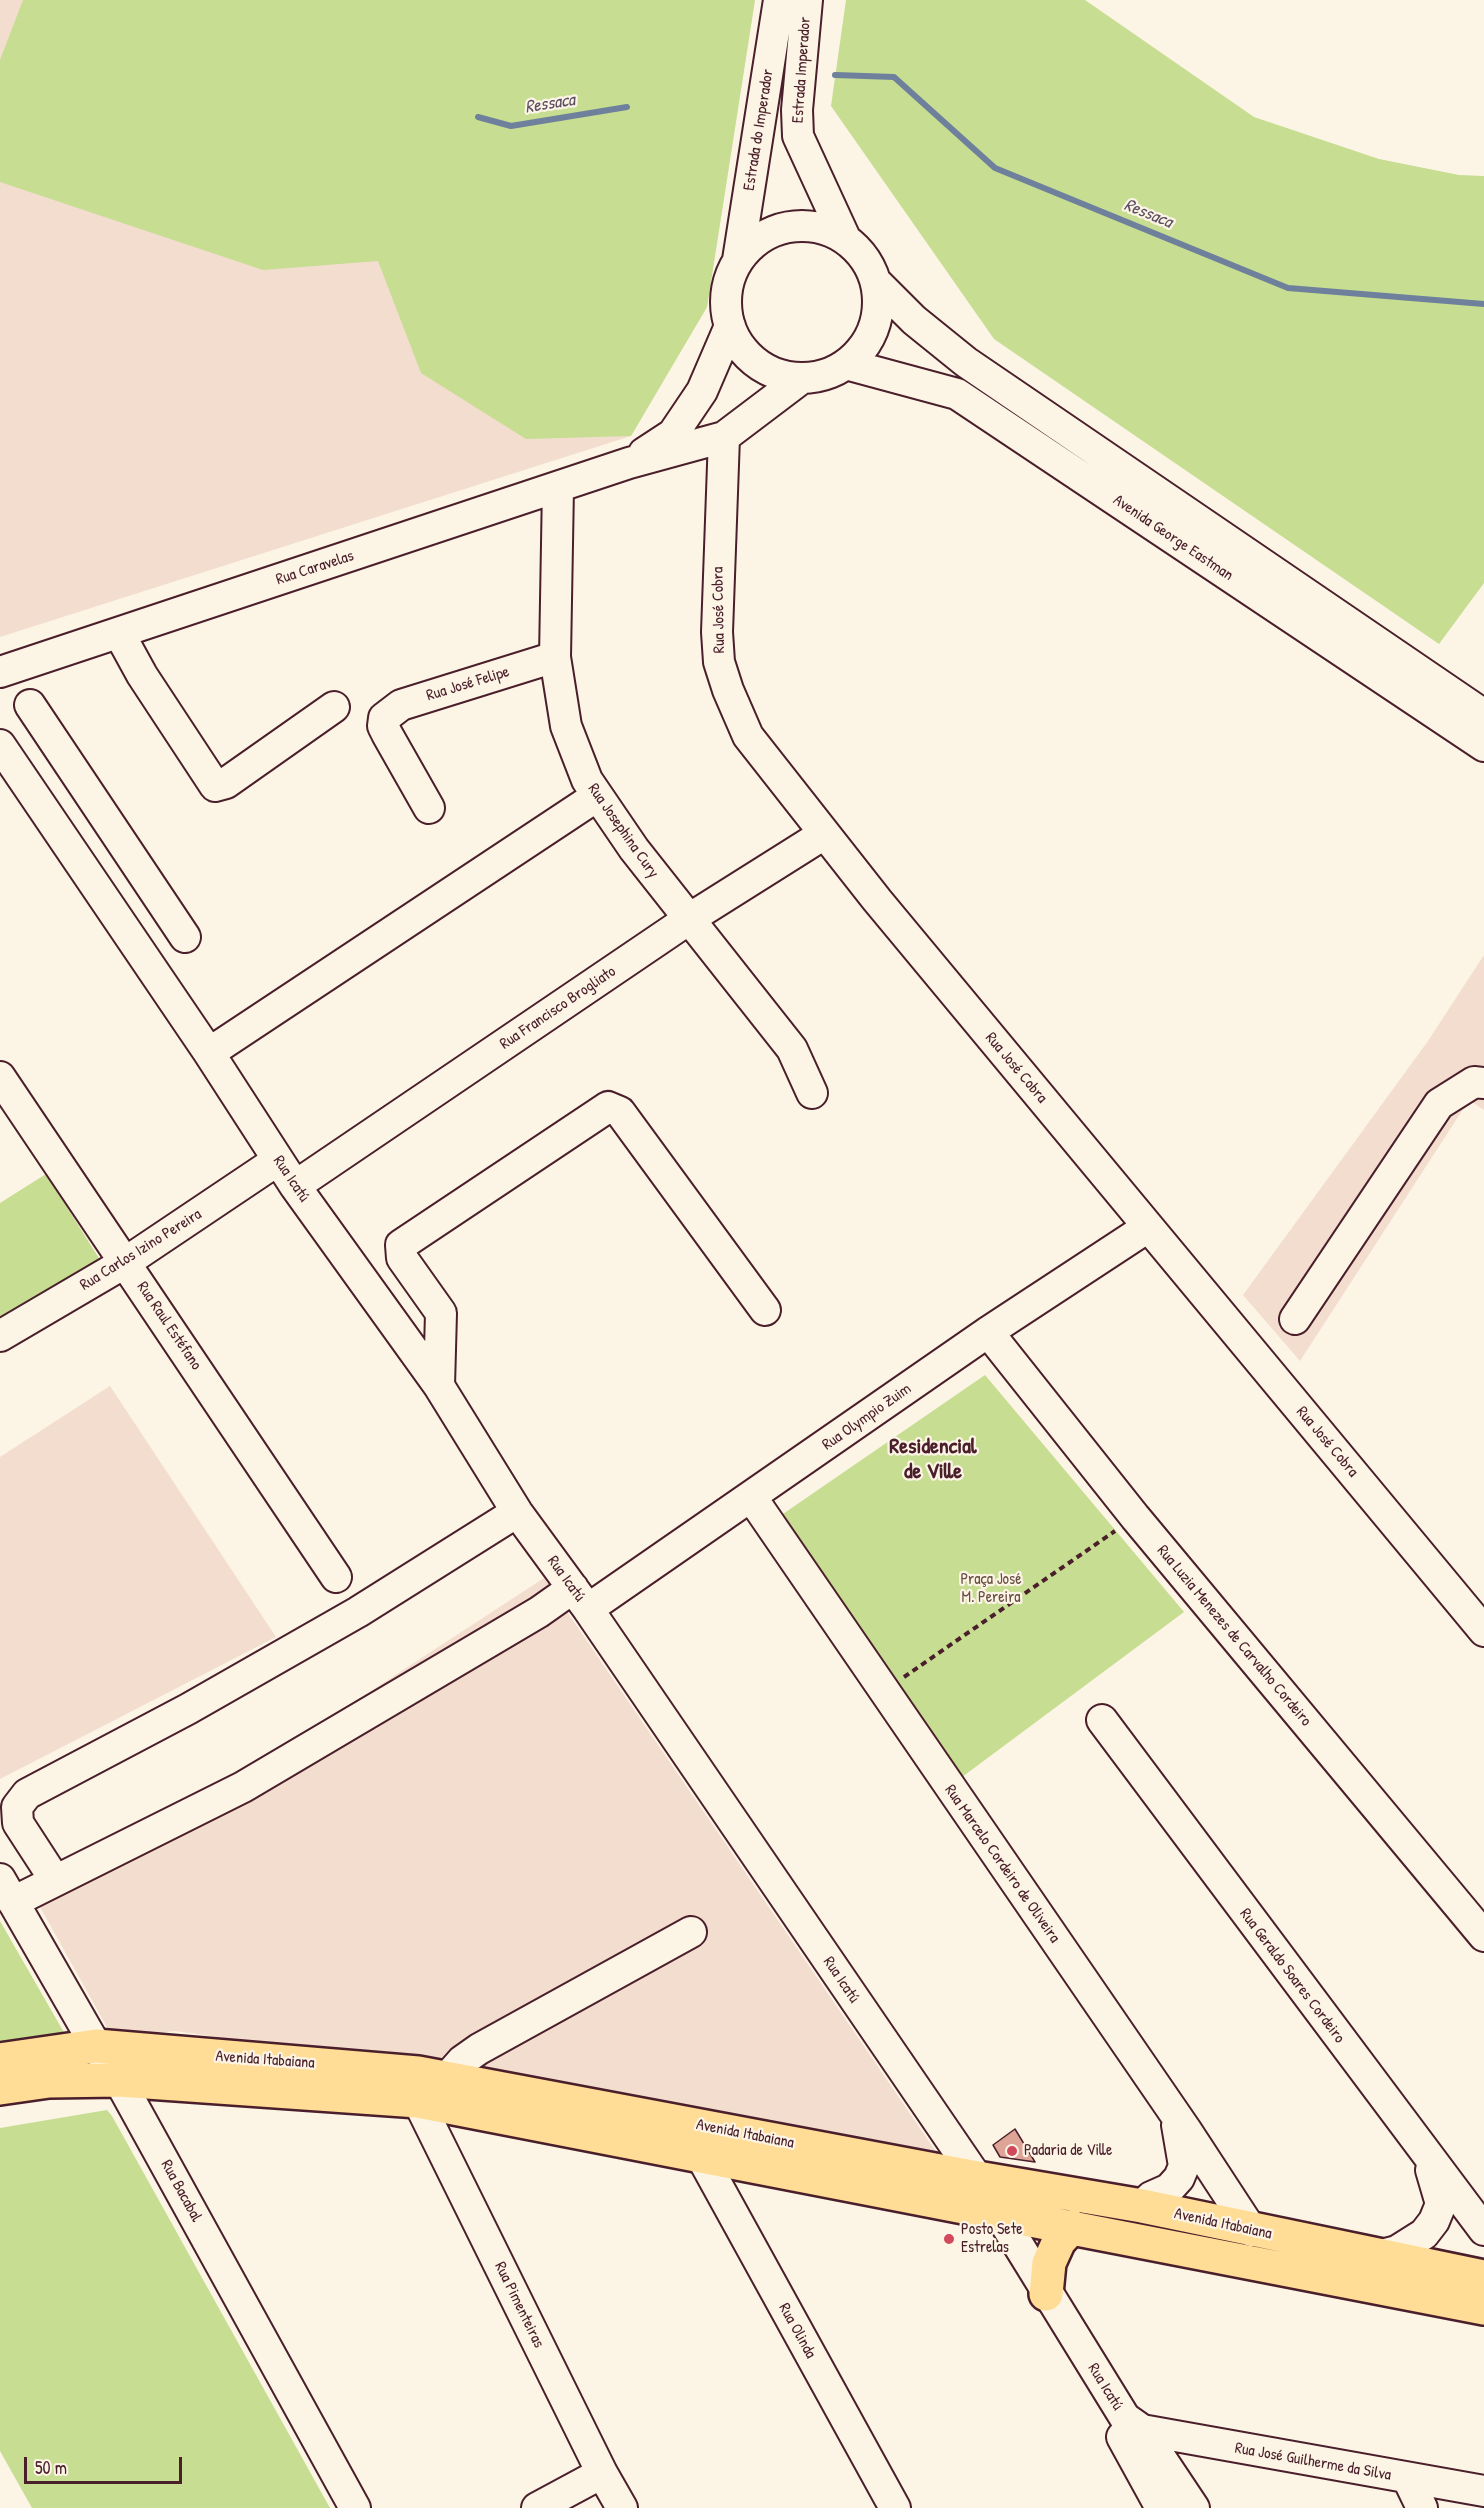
<!DOCTYPE html>
<meta charset="utf-8">
<style>
body{margin:0}
#map{position:relative;width:1484px;height:2508px;overflow:hidden;background:#fcf5e5;font-family:"Patrick Hand",sans-serif}
canvas{display:block}
.scale{position:absolute;left:24px;top:2457px;width:158px;height:27px;box-sizing:border-box;border:3px solid #4a1f2b;border-top:0;padding-left:8px;font-size:18px;line-height:21px;white-space:nowrap;color:#4a1f2b;-webkit-text-stroke:4px #fcf5e5;paint-order:stroke}
</style>
<div id="map">
<canvas width="1484" height="2508"></canvas>
<div class="scale">50 m</div>
</div>
<script>
const ctx = document.querySelector('canvas').getContext('2d');
ctx.lineJoin = 'round';
function paint(path, color) { ctx.fillStyle = color; ctx.fill(path, 'evenodd'); }
const shape = rows => new Path2D(rows.map(r => 'M' + r).join(''));
function stroke(path, color, width, dash) { ctx.strokeStyle = color; ctx.lineWidth = width; ctx.lineCap = dash ? 'butt' : 'round'; ctx.setLineDash(dash || []); ctx.stroke(path); }
function label(font, color, halo, rows, align = 'center') {
  ctx.font = font + ' "Patrick Hand",sans-serif'; ctx.lineWidth = 4.5; ctx.setLineDash([]); ctx.textBaseline = 'middle'; ctx.strokeStyle = halo; ctx.fillStyle = color; for (const [text, x, y, turn = 0] of rows) {
    ctx.save(); ctx.translate(x, y); ctx.rotate((+turn || 0) * Math.PI / 180); ctx.textAlign = isNaN(turn) ? turn : align; if (halo) ctx.strokeText(text, 0, 0); ctx.fillText(text, 0, 0); ctx.restore();
  }
}
paint(shape([
 [0,0,755,0,707,307,631,436,0,637],
 [1484,955,1484,1110,1469,1100,1300,1361,1243,1295,1428,1041],
 [110,1386,276,1637,0,1779,0,1457],
 [544,1578,939,2156,585,2089,175,2031,113,2038,40,1907]
]), '#f3ddce');
paint(shape([
 [23,0,755,0,707,307,631,436,526,439,421,373,378,261,263,270,0,182,0,60],
 [846,0,1085,0,1254,117,1379,159,1459,175,1484,176,1484,583,1439,644,994,339,831,106],
 [46,1174,102,1263,0,1328,0,1203],
 [985,1375,1184,1612,958,1780,780,1516],
 [0,1921,66,2036,0,2047],
 [107,2110,112,2116,330,2508,32,2508,0,2451,0,2128]
]), '#c6dd92');
stroke(shape([
 [835,75,894,77,995,168,1288,288,1484,304],
 [478,117,511,126,627,107]
]), '#6e809b', 6);
const building = shape([
 [1015,2129,1035,2162,1000,2157,993,2145,1015,2129]
]);
paint(building, '#dea597');
stroke(building, '#4a1f2b', 1.5);
const minor = shape([
 [807,0,797,110,798,136,845,238],
 '726 302a76 76 0 1 1 152 0a76 76 0 1 1-152 0Z',
 [738,260,779,0],
 [876,282,914,320,966,362,1484,715],
 [846,364,957,394,1484,746],
 [724,437,717,632,719,662,728,690,748,736,877,900,1484,1631],
 [644,453,673,434,702,391,730,326],
 [558,487,555,657,566,726,587,780,634,849,792,1049,812,1093],
 [119,633,142,675,215,786,226,783,334,707],
 [0,672,629,463,724,437,802,378],
 [30,705,185,937],
 [0,745,209,1053,295,1186,439,1386,517,1512,588,1609,977,2178,1125,2418,1142,2430,1194,2508],
 [429,808,387,734,383,726,384,718,401,705,555,657],
 [209,1053,597,796],
 [0,1077,336,1577],
 [295,1186,689,919,824,834],
 [1295,1319,1439,1104,1474,1082,1484,1083],
 [988,1332,1135,1517,1484,1936],
 [0,1336,126,1262,278,1160],
 [439,1386,441,1313,402,1258,401,1245,608,1107,620,1112,765,1310],
 [752,1498,1186,2130,1252,2231],
 [588,1609,988,1332,1148,1227],
 [1102,1720,1484,2230],
 [0,1879,96,2046,119,2080,355,2508],
 [55,1880,18,1823,17,1807,27,1794,188,1709,358,1612,517,1512],
 [13,1902,243,1787,539,1612,573,1588],
 [447,2078,462,2061,479,2049,691,1932],
 [418,2082,418,2101,602,2473,622,2508],
 [700,2154,895,2508],
 [1142,2206,1151,2197,1169,2189,1179,2178,1184,2166,1177,2125],
 [1378,2256,1397,2251,1424,2234,1434,2221,1441,2204,1431,2170],
 [1142,2430,1484,2491],
 [1122,2437,1161,2508],
 [1408,2479,1422,2508],
 [537,2508,602,2473]
]);
const major = shape([
 [0,2060,96,2046,418,2073,977,2178,1142,2206,1484,2277],
 [0,2088,49,2081,119,2080,418,2101,1484,2308],
 [1046,2294,1049,2263,1059,2241,1072,2227]
]);
stroke(minor, '#4a1f2b', 34);
stroke(major, '#4a1f2b', 38);
stroke(shape([
 [904,1677,1115,1531]
]), '#4a1f2b', 4, [6, 4.5]);
stroke(minor, '#fcf5e5', 30);
stroke(major, '#ffdd96', 33);
for (const [x, y, r, color] of [
 [1012,2151,6,"#d1495b"],
 [949,2239,6,"#d1495b"]
]) { const dot = new Path2D(); dot.arc(x, y, r, 0, 2 * Math.PI); ctx.fillStyle = color; ctx.fill(dot); stroke(dot, '#fcf5e5', 2); }
label('16px', '#4a1f2b', '#fcf5e5', [
 ["Estrada Imperador",802,70,-86],
 ["Estrada do Imperador",759,130,-81],
 ["Avenida George Eastman",1173,538,34],
 ["Rua Caravelas",315,568,-18],
 ["Rua José Cobra",719,610,-91],
 ["Rua José Felipe",468,684,-17],
 ["Rua Josephina Cury",623,831,55],
 ["Rua Francisco Brogliato",558,1008,-34],
 ["Rua José Cobra",1016,1068,50],
 ["Rua Icatú",291,1179,56],
 ["Rua Carlos Izino Pereira",141,1250,-32],
 ["Rua Raul Estéfano",169,1326,56],
 ["Rua Olympio Zuim",867,1417,-35],
 ["Rua José Cobra",1327,1442,50],
 ["Rua Icatú",566,1579,54],
 ["Rua Luzia Menezes de Carvalho Cordeiro",1234,1636,50],
 ["Rua Marcelo Cordeiro de Oliveira",1002,1864,55],
 ["Rua Geraldo Soares Cordeiro",1292,1976,53],
 ["Rua Icatú",841,1980,56],
 ["Avenida Itabaiana",265,2060,4],
 ["Avenida Itabaiana",745,2134,11],
 ["Rua Bacabal",181,2191,61],
 ["Avenida Itabaiana",1223,2224,12],
 ["Rua Pimenteiras",519,2305,64],
 ["Rua Olinda",797,2331,61],
 ["Rua Icatú",1105,2387,58],
 ["Rua José Guilherme da Silva",1313,2462,10]
]);
label('16px', '#694e45', '#fcf5e5', [
 ["Praça José",991,1580],
 ["M. Pereira",991,1598]
]);
label('16px', '#4a1f2b', '#fcf5e5', [
 ["Padaria de Ville",1024,2151],
 ["Posto Sete",961,2230],
 ["Estrelas",961,2248]
], 'left');
label('italic 18px', '#5c4f63', '#fcf5e5', [
 ["Ressaca",550,104,-9],
 ["Ressaca",1148,214,22]
]);
label('bold 22px', '#4a1f2b', '#fcf5e5', [
 ["Residencial",933,1447],
 ["de Ville",933,1472]
]);
</script>
